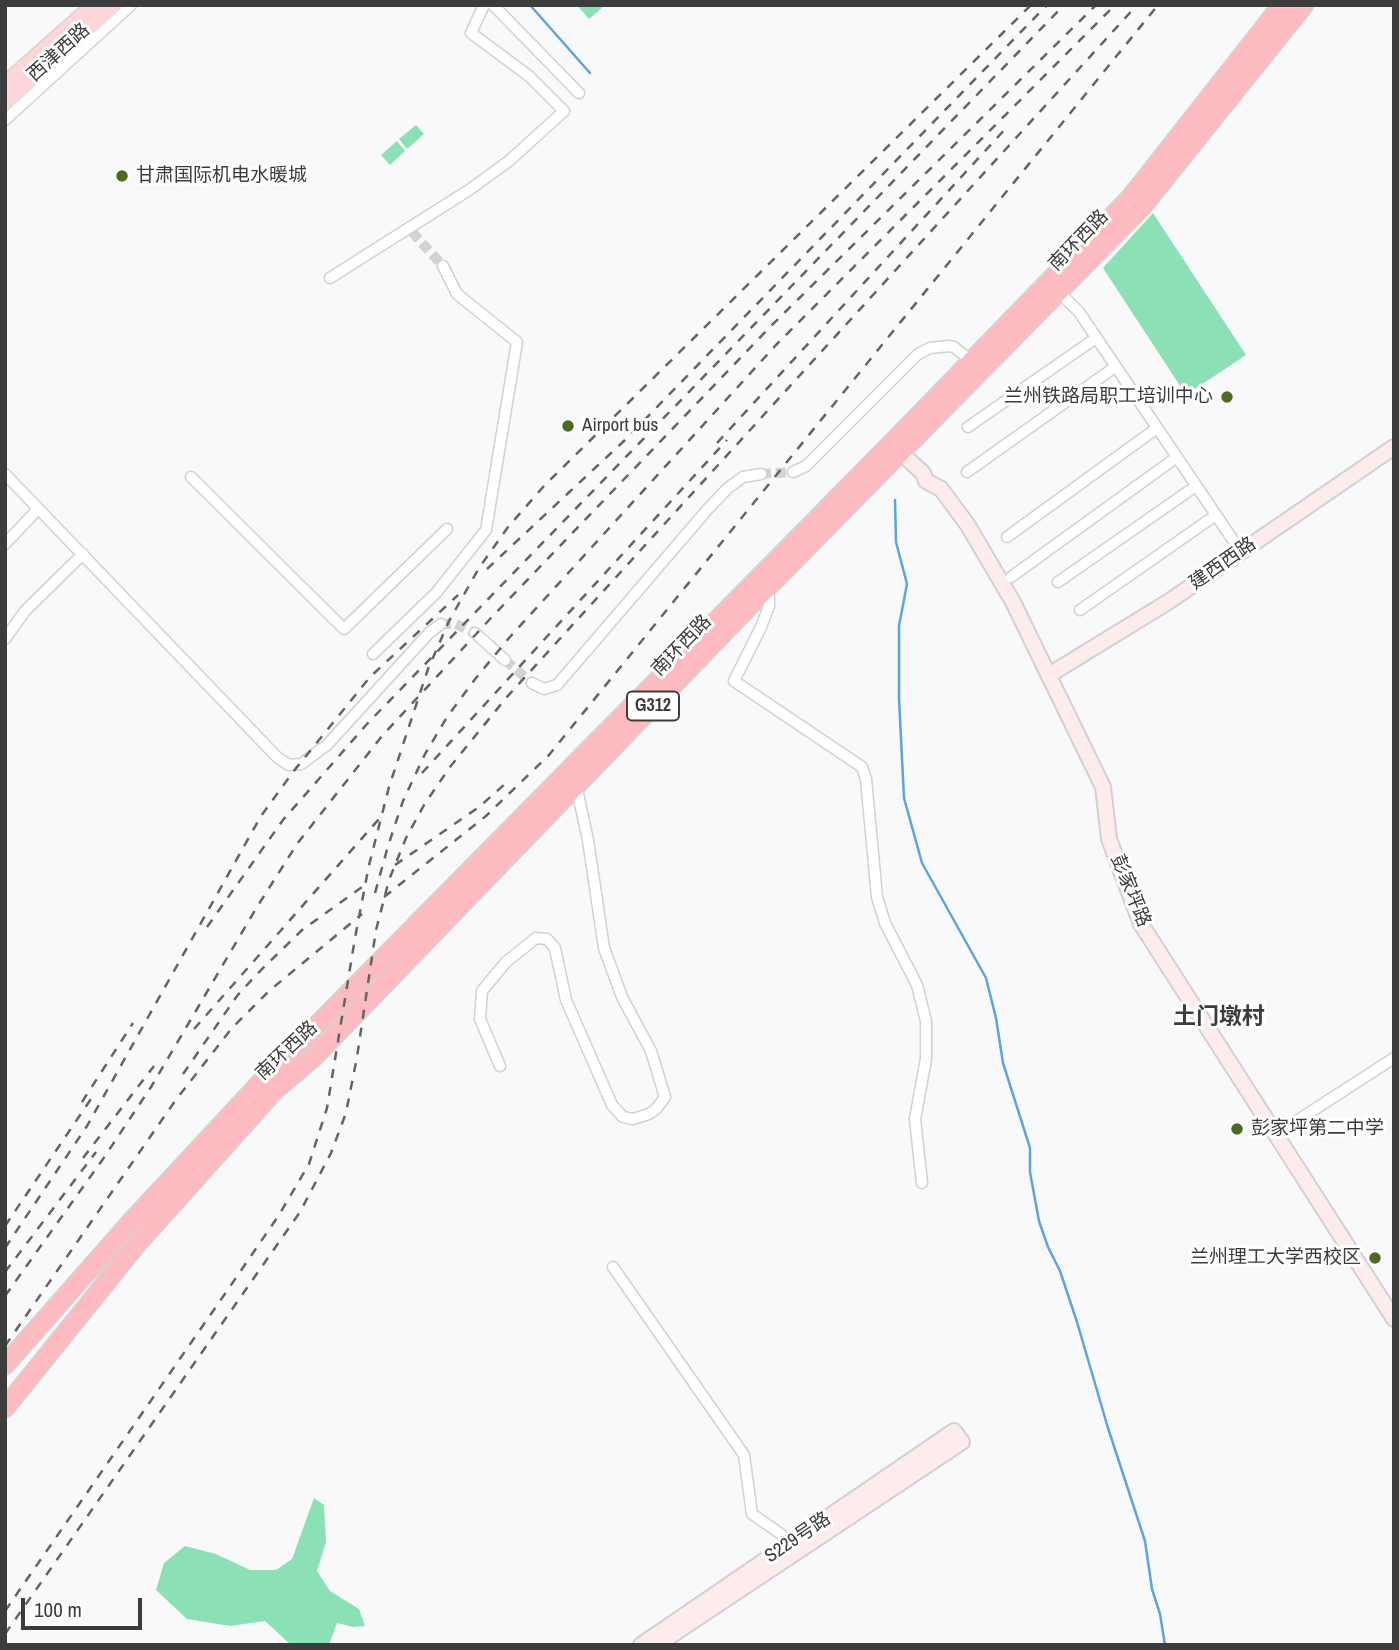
<!DOCTYPE html>
<meta charset="utf-8">
<style>
body{margin:0}
#map{position:relative;width:1399px;height:1650px;overflow:hidden;background:#f9f9fb;font-family:"Archivo Narrow",sans-serif}
canvas{display:block}
.frame{position:absolute;inset:0;border:7px solid #3c3c3d;pointer-events:none}
.scale{position:absolute;left:21px;top:1598px;width:121px;height:32px;box-sizing:border-box;border:4px solid #3c3c3d;border-top:0;padding-left:9px;font-size:21px;line-height:24px;white-space:nowrap;color:#3c3c3d;-webkit-text-stroke:5px #fff;paint-order:stroke}
</style>
<div id="map">
<canvas width="1399" height="1650"></canvas>
<div class="frame"></div>
<div class="scale">100 m</div>
</div>
<script>
const ctx = document.querySelector('canvas').getContext('2d');
ctx.lineJoin = 'round';
function paint(path, color) { ctx.fillStyle = color; ctx.fill(path, 'evenodd'); }
const shape = rows => new Path2D(rows.map(r => 'M' + r).join(''));
function stroke(path, color, width, dash) { ctx.strokeStyle = color; ctx.lineWidth = width; ctx.lineCap = dash ? 'butt' : 'round'; ctx.setLineDash(dash || []); ctx.stroke(path); }
function label(font, color, halo, rows, align = 'center') {
  ctx.font = font + ' "Archivo Narrow","Noto Sans SC",sans-serif'; ctx.lineWidth = 6; ctx.setLineDash([]); ctx.textBaseline = 'middle'; ctx.strokeStyle = halo; ctx.fillStyle = color; for (const [text, x, y, turn = 0] of rows) {
    ctx.save(); ctx.translate(x, y); ctx.rotate((+turn || 0) * Math.PI / 180); ctx.textAlign = isNaN(turn) ? turn : align; if (halo) ctx.strokeText(text, 0, 0); ctx.fillText(text, 0, 0); ctx.restore();
  }
}
paint(shape([
 [577,5,600,5,602,8,589,19],
 [416,125,424,134,407,149,399,139],
 [397,141,405,151,390,165,381,155],
 [1153,213,1246,355,1186,395,1103,268],
 [314,1498,324,1505,326,1542,317,1571,330,1591,359,1609,365,1626,353,1627,337,1623,329,1645,291,1645,265,1621,230,1626,187,1619,156,1590,164,1563,185,1546,216,1554,250,1570,276,1570,292,1559]
]), '#8be0b6');
stroke(shape([
 [530,5,590,73],
 [895,500,896,542,907,584,899,626,899,699,904,798,922,863,986,978,996,1018,1003,1063,1030,1148,1030,1172,1039,1221,1048,1247,1060,1271,1077,1322,1108,1428,1145,1541,1152,1589,1160,1614,1165,1645]
]), '#5ca3e3', 2.5);
stroke(shape([
 [412,232,443,266],
 [761,474,793,472],
 [441,624,456,624,475,633],
 [505,660,532,683]
]), '#d3d3d5', 10, [10, 5]);
const street = shape([
 [493,5,579,93],
 [5,120,131,5],
 [330,278,469,190,509,161,564,111,529,76,471,33,484,5],
 [1057,290,1079,312,1241,552],
 [968,427,1096,338],
 [793,472,806,466,918,354,930,348,948,346,954,347,971,361],
 [967,472,1115,367],
 [5,474,278,758,289,765,301,764,327,745,430,632,441,624],
 [191,477,344,629,447,529],
 [1007,537,1157,428],
 [5,544,38,509],
 [1011,577,1177,457],
 [1058,582,1196,486],
 [765,590,769,597,769,606,761,627,734,681,862,767,866,779,877,897,885,923,917,985,926,1021,926,1059,915,1119,922,1183],
 [1080,610,1216,515],
 [475,633,505,660],
 [5,639,25,611,83,554],
 [373,654,436,593,486,530,517,342,457,294,443,266],
 [532,683,544,689,557,685,707,510,728,488,743,477,761,474],
 [500,1066,480,1019,482,991,506,962,536,938,547,939,555,948,566,1000,612,1105,623,1117,633,1119,649,1114,656,1109,665,1097,651,1051,622,997,604,948,588,840,576,785],
 [1275,1135,1394,1058],
 [613,1267,744,1455,752,1514,781,1534,792,1548]
]);
const secondary = shape([
 [900,452,923,473,926,481,941,489,967,524,1013,602,1103,787,1109,839,1141,924,1394,1319],
 [1049,675,1168,602,1394,447],
 [641,1645,954,1431,962,1442,657,1645]
]);
const primary = shape([
 [5,85,95,5],
 [5,102,113,5]
]);
const highway = shape([
 [5,1365,131,1222,264,1079,893,442,1131,197,1282,5],
 [5,1408,137,1244,275,1090,314,1057,765,590,1142,207,1304,5]
]);
stroke(street, '#d1d1d3', 13);
stroke(secondary, '#d1d1d3', 18);
stroke(primary, '#d4d4d4', 19);
stroke(highway, '#d4d4d4', 21);
stroke(street, '#fff', 10);
stroke(secondary, '#feebec', 14);
stroke(primary, '#fdd6d9', 16);
stroke(highway, '#fcbbc0', 18);
stroke(shape([
 [717,443,1008,126],
 [487,569,625,440,1047,5],
 [422,773,727,440],
 [395,865,479,807,505,784],
 [375,893,388,846,403,801,425,754,447,717,476,678,509,638,776,345,1115,5],
 [384,897,486,816,549,755,1158,5],
 [207,927,283,820,367,724,1064,5],
 [194,1029,379,819],
 [183,1074,237,996,257,974,302,930,369,882],
 [82,1102,133,1023],
 [83,1158,154,1066],
 [5,1226,93,1096],
 [5,1248,87,1126,261,816,293,772,370,677,458,595],
 [5,1272,96,1152],
 [5,1296,103,1159,151,1087,257,907,297,844,382,736,490,619,770,327,1096,5],
 [5,1346,175,1101,232,1028,269,991,362,914],
 [5,1611,229,1288,279,1215,309,1164,327,1108,355,938,369,865,389,787,428,669,449,621,479,568,508,527,544,486,1031,5],
 [5,1634,300,1212,331,1153,346,1113,357,1057,376,930,389,880,406,838,424,805,450,767,506,698,1137,5]
]), '#646466', 2.5, [9, 9]);
for (const [x, y, r, color] of [
 [122,176,7,"#4c6b20"],
 [1227,397,7,"#4c6b20"],
 [568,426,7,"#4c6b20"],
 [1237,1129,7,"#4c6b20"],
 [1375,1258,7,"#4c6b20"]
]) { const dot = new Path2D(); dot.arc(x, y, r, 0, 2 * Math.PI); ctx.fillStyle = color; ctx.fill(dot); stroke(dot, '#fff', 2.5); }
for (const [x, y, w] of [
 [653,706,52]
]) { const box = new Path2D(); box.roundRect(x - w / 2, y - 14.5, w, 29, 5); ctx.fillStyle = '#fff'; ctx.fill(box); stroke(box, '#3c3c3d', 2); }
label('bold 18px', '#3c3c3d', null, [
 ["G312",653,706]
]);
label('19px', '#3c3c3d', '#fff', [
 ["西津西路",59,53,-42],
 ["南环西路",1079,241,-46],
 ["建西西路",1223,564,-35],
 ["南环西路",682,646,-46],
 ["彭家坪路",1130,891,68],
 ["南环西路",287,1051,-43],
 ["S229号路",798,1538,-34]
]);
label('19px', '#3c3c3d', '#fff', [
 ["甘肃国际机电水暖城",136,176],
 ["兰州铁路局职工培训中心",1213,397,"right"],
 ["Airport bus",582,426],
 ["彭家坪第二中学",1251,1129],
 ["兰州理工大学西校区",1361,1258,"right"]
], 'left');
label('bold 23px', '#3c3c3d', '#fff', [
 ["土门墩村",1219,1018]
]);
</script>
